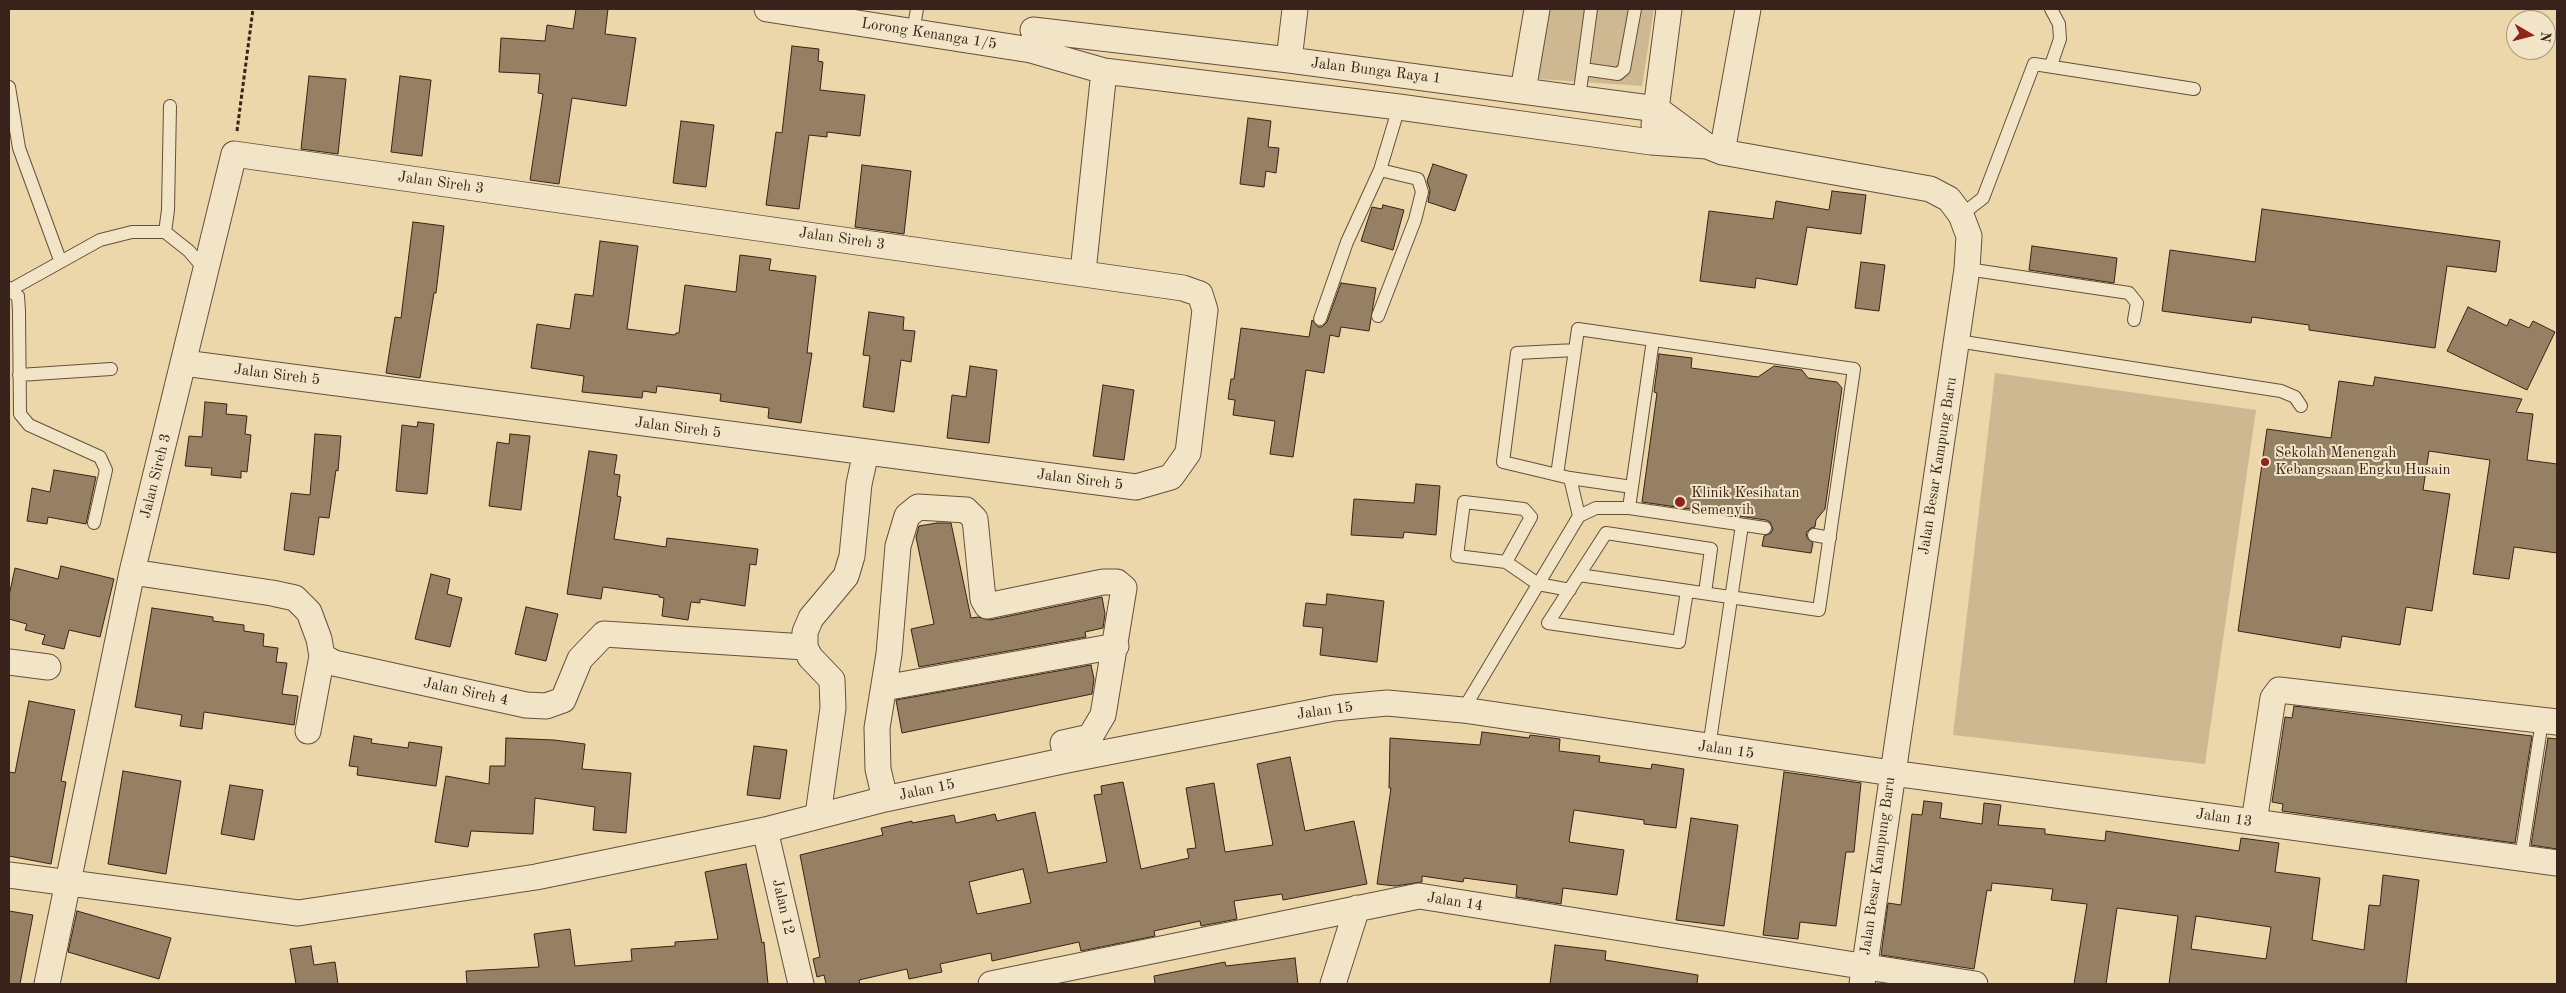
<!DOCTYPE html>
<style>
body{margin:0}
#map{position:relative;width:2566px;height:993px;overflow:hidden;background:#ebd7a9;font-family:"Old Standard TT",serif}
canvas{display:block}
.frame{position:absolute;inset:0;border:10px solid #392219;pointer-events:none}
.north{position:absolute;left:2506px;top:10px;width:50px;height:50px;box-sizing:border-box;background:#f2e5c7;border:1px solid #a89781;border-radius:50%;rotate:98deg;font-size:14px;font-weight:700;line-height:20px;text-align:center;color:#392219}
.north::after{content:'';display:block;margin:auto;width:18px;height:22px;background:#8f2418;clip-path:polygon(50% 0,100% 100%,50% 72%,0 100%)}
</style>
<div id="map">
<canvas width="2566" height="993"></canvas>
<div class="frame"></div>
<div class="north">N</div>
</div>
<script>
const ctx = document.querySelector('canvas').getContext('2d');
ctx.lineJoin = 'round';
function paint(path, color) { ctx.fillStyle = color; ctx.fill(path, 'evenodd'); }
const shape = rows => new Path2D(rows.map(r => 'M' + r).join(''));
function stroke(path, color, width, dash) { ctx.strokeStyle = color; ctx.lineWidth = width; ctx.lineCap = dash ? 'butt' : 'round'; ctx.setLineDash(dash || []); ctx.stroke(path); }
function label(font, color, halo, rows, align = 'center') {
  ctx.font = font + ' "Old Standard TT",serif'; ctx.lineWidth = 4; ctx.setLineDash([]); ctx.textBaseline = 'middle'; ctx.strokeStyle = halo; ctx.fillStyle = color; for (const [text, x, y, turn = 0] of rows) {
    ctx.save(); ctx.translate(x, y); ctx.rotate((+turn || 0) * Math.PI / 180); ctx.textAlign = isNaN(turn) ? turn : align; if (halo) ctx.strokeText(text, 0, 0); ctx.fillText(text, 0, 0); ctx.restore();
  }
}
paint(shape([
 [1548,9,1654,9,1642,86,1538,79],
 [1995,373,2256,410,2205,764,1953,735]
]), '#cdb891');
const building = shape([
 [576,9,608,9,605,34,636,38,626,106,572,98,559,184,530,180,543,94,538,93,540,74,499,72,501,38,545,41,547,25,573,29,576,9],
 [792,46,819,49,818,61,823,62,820,90,865,95,860,136,827,132,827,137,809,135,799,209,766,205,776,132,782,133,792,46],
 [309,76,346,79,338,154,301,149,309,76],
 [400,76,431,80,422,156,391,152,400,76],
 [1248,118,1271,121,1268,147,1279,148,1276,173,1266,171,1264,187,1240,184,1248,118],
 [681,121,714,125,706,187,673,183,681,121],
 [1433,164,1467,175,1455,211,1428,202,1430,190,1427,181,1433,164],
 [862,165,911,171,904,234,855,227,862,165],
 [1832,191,1866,195,1861,234,1807,227,1797,285,1756,278,1755,288,1700,281,1709,211,1773,219,1776,201,1829,210,1832,191],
 [1383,205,1404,210,1393,250,1361,241,1372,207,1382,209,1383,205],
 [2262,209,2500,241,2496,272,2447,266,2435,348,2309,330,2309,325,2252,317,2251,323,2162,311,2170,250,2255,262,2262,209],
 [413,222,444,226,436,293,434,293,420,378,386,373,395,317,401,318,413,222],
 [600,241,638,246,627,329,675,335,676,333,679,333,685,285,736,292,740,255,771,259,769,270,816,276,807,353,812,353,801,423,768,418,769,408,720,401,721,394,657,386,656,393,643,391,642,398,582,392,584,376,531,368,537,324,570,329,575,294,593,296,600,241],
 [2032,246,2117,258,2114,283,2029,270,2032,246],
 [1861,262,1885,265,1879,311,1855,308,1861,262],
 [1341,283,1376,288,1369,331,1341,327,1339,337,1330,335,1324,373,1306,370,1293,457,1270,454,1275,421,1233,415,1235,400,1228,399,1231,379,1234,379,1241,328,1309,337,1312,320,1318,327,1322,327,1327,322,1341,283],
 [2468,307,2507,326,2510,319,2529,328,2533,321,2555,332,2527,390,2447,351,2468,307],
 [869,312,904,317,903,330,915,331,911,362,901,360,894,412,863,407,870,356,863,355,869,312],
 [1659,354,1692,358,1691,368,1758,377,1774,366,1802,370,1808,378,1837,382,1842,388,1825,509,1816,520,1815,527,1811,528,1806,533,1807,538,1813,543,1811,553,1762,546,1764,536,1771,533,1773,529,1770,522,1766,520,1642,502,1657,393,1654,392,1659,354],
 [970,366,997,370,989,443,947,438,952,395,966,397,970,366],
 [2375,377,2522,399,2516,412,2533,414,2527,460,2557,464,2557,553,2514,547,2509,579,2473,574,2490,460,2429,451,2423,490,2450,494,2432,611,2406,607,2400,645,2342,636,2340,648,2238,631,2267,429,2331,438,2339,381,2373,386,2375,377],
 [1103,385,1134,390,1124,460,1093,456,1103,385],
 [205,402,227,404,226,414,247,416,245,434,251,435,247,472,241,471,241,478,211,475,212,468,185,466,189,436,202,437,205,402],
 [418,422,434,424,427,494,396,491,402,425,417,427,418,422],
 [315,434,341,436,338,471,336,470,329,518,319,517,314,555,284,550,291,493,310,495,315,434],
 [510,434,530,436,521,510,489,506,497,442,509,444,510,434],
 [589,451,617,455,614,474,620,475,617,496,621,497,614,539,666,547,667,538,758,549,756,565,750,564,745,606,700,599,700,603,691,602,688,620,662,616,664,598,659,597,659,595,603,587,601,599,567,594,589,451],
 [54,470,96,477,86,524,48,517,47,524,27,521,32,488,50,492,54,470],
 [1416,484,1440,486,1436,535,1404,532,1403,538,1351,535,1354,499,1414,503,1416,484],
 [937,523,951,523,971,618,978,617,990,620,1102,597,1105,614,1103,628,1085,632,1086,637,919,667,911,629,934,624,916,537,919,526,937,523],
 [61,566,114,579,100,637,69,630,64,649,42,644,45,635,25,630,27,624,9,619,9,596,15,568,58,579,61,566],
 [431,574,450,579,447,594,462,598,450,647,415,639,431,574],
 [1327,594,1384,601,1377,662,1320,655,1323,628,1303,626,1306,603,1326,605,1327,594],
 [526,607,558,614,546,661,515,654,526,607],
 [152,608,213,617,213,621,244,625,244,631,264,634,263,646,278,648,276,662,287,663,282,694,298,696,294,725,204,712,202,729,180,726,182,715,135,707,152,608],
 [1091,665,1094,679,1092,694,902,733,896,700,1091,665],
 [29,701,75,710,61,781,66,782,51,864,9,856,9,772,15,773,29,701],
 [2294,706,2532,736,2515,843,2282,811,2283,804,2272,802,2285,717,2292,718,2294,706],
 [1482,732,1529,738,1530,735,1560,739,1559,751,1600,756,1599,762,1651,769,1652,764,1684,769,1676,828,1644,824,1644,820,1574,810,1569,842,1624,850,1617,895,1563,888,1561,904,1516,897,1517,885,1464,878,1463,882,1422,876,1422,882,1395,886,1377,884,1391,788,1389,788,1390,738,1480,745,1482,732],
 [354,736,372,739,371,743,408,748,409,742,442,747,436,786,357,775,358,767,349,766,354,736],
 [506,738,554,740,585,744,582,769,631,773,626,833,593,830,595,807,535,798,533,834,471,831,468,847,435,842,446,776,489,784,490,766,505,766,506,738],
 [2548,738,2557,739,2557,849,2531,845,2548,738],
 [754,746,787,750,780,799,747,795,754,746],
 [1290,757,1305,831,1354,821,1367,884,1283,900,1282,894,1234,901,1237,919,1201,926,1200,921,1154,931,1155,936,1081,951,1079,942,992,961,991,953,940,964,942,972,909,979,907,969,859,980,860,984,826,984,824,975,817,977,813,959,820,957,800,855,883,835,881,828,912,821,912,823,954,815,956,823,995,814,997,821,1035,812,1048,873,1107,862,1094,795,1102,794,1101,786,1123,782,1141,869,1189,858,1187,849,1196,848,1186,788,1214,783,1225,852,1273,845,1257,764,1290,757],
 [1023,869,1031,903,977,914,969,882,1023,869],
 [123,771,181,781,166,874,108,864,123,771],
 [1784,772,1861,783,1854,852,1846,852,1836,926,1800,922,1798,939,1763,935,1784,772],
 [230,785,263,790,254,840,221,834,230,785],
 [1924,801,1942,803,1940,818,1982,824,1984,803,2001,805,1998,825,2045,829,2045,834,2105,841,2106,831,2239,851,2241,838,2279,843,2275,872,2320,878,2312,940,2364,950,2369,905,2380,906,2383,875,2419,880,2406,984,2169,984,2178,916,2117,908,2106,984,2074,984,2087,904,2051,900,2053,889,1992,883,1991,891,1987,890,1974,969,1881,955,1888,903,1901,905,1912,814,1922,815,1924,801],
 [2196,916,2271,927,2266,959,2191,949,2196,916],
 [1691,818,1738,825,1724,926,1676,920,1691,818],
 [746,864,762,943,764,942,768,984,467,984,466,971,539,967,534,934,570,929,575,966,632,961,631,949,675,946,675,942,718,939,705,872,746,864],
 [9,911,33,915,20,984,9,984,9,911],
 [77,911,171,938,159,979,68,952,77,911],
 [1555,945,1606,951,1605,960,1698,975,1697,984,1550,984,1555,945],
 [311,946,314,965,335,962,338,984,296,984,290,949,311,946],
 [1295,958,1298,984,1155,984,1154,976,1225,962,1226,966,1295,958]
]);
paint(building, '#968064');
stroke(building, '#392219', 1);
const service = shape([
 [2051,9,2059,24,2060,39,2051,65],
 [913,32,917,9],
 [1583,69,1618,74,1624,69,1635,9],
 [9,87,19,148,60,260],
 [1579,98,1591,9],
 [1961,215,1983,198,2034,64,2194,89],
 [165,232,189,251,206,271],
 [1967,269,2129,293,2137,303,2134,320],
 [9,288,10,290,100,240,132,232,165,232,168,210,170,106],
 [9,291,18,296,19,311,20,414,29,425,100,457,106,470,94,523],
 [1378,316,1415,220,1422,192,1418,179,1380,170],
 [1320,319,1347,242,1380,170,1399,107],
 [1957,341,2281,391,2295,397,2301,406],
 [1575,350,1517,353,1503,462,1570,478,1632,487],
 [19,375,111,369],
 [1557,475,1578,329,1854,369,1819,610,1579,575],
 [1570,478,1579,516],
 [1629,508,1653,340],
 [1814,535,1830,538],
 [1506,562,1457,556,1464,502,1524,509,1531,517,1506,562,1538,584,1570,590],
 [1687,591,1679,642,1548,623,1606,533,1711,549,1705,593],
 [1463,710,1579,516,1596,508,1629,508,1765,528],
 [1709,747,1742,525],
 [2521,858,2542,721]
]);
const minor = shape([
 [767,9,1031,50,1104,71,1399,107,1651,142,1707,146],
 [1033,30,1289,60,1657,109,1707,146,1722,152,1930,189,1949,199,1961,215,1969,236,1967,269,1862,984],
 [1289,60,1295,9],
 [1523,91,1537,9],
 [1654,125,1669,9],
 [1722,152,1748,9],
 [1083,272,1104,71],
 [132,572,272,593,295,598,309,612,319,639,322,656,334,663,526,705,546,706,563,700,580,659,604,634,805,647],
 [9,662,48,667],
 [884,688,1116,646],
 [308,731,322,656],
 [885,799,878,769,877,728,889,654,898,546,907,516,918,507,966,510,975,519,983,599,987,606,1103,582,1117,582,1124,588,1103,715,1090,737,1063,743,1067,760],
 [818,815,833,708,832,680,810,657,805,647,805,632,811,618,846,576,852,556,859,484,866,452],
 [2254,822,2273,698,2279,690,2557,722],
 [765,830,801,984],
 [9,875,298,913,536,877,765,830,885,799,1067,760,1334,708,1387,703,1463,710,1892,773,2557,863],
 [47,984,132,572,234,154,1183,288,1200,294,1205,310,1188,453,1171,477,1136,487,184,363],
 [991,984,1419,896,1975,984],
 [1333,984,1357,908]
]);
stroke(service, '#664f3d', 14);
stroke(minor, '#664f3d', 27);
stroke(shape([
 [237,131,253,9]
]), '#392219', 3, [4, 2.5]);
stroke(service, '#f2e5c7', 12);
stroke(minor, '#f2e5c7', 25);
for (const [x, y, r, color] of [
 [2265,462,5,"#8f2418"],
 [1680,502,6,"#8f2418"]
]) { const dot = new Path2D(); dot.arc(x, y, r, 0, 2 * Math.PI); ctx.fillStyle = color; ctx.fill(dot); stroke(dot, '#f2e5c7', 2); }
label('15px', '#392219', '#f2e5c7', [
 ["Lorong Kenanga 1/5",929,34,9],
 ["Jalan Bunga Raya 1",1376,71,7],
 ["Jalan Sireh 3",441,183,8],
 ["Jalan Sireh 3",842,239,8],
 ["Jalan Sireh 5",277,375,7],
 ["Jalan Sireh 5",678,428,7],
 ["Jalan Besar Kampung Baru",1938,466,-81],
 ["Jalan Sireh 3",156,476,-76],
 ["Jalan Sireh 5",1080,480,7],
 ["Jalan Sireh 4",466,692,12],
 ["Jalan 15",1325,711,-8],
 ["Jalan 15",1726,750,8],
 ["Jalan 15",927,790,-12],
 ["Jalan 13",2224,818,8],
 ["Jalan Besar Kampung Baru",1878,866,-82],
 ["Jalan 14",1455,902,9],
 ["Jalan 12",783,907,77]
]);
label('15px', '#392219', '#f2e5c7', [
 ["Sekolah Menengah",2275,453],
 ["Kebangsaan Engku Husain",2275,470],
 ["Klinik Kesihatan",1691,493],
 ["Semenyih",1691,510]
], 'left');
</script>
